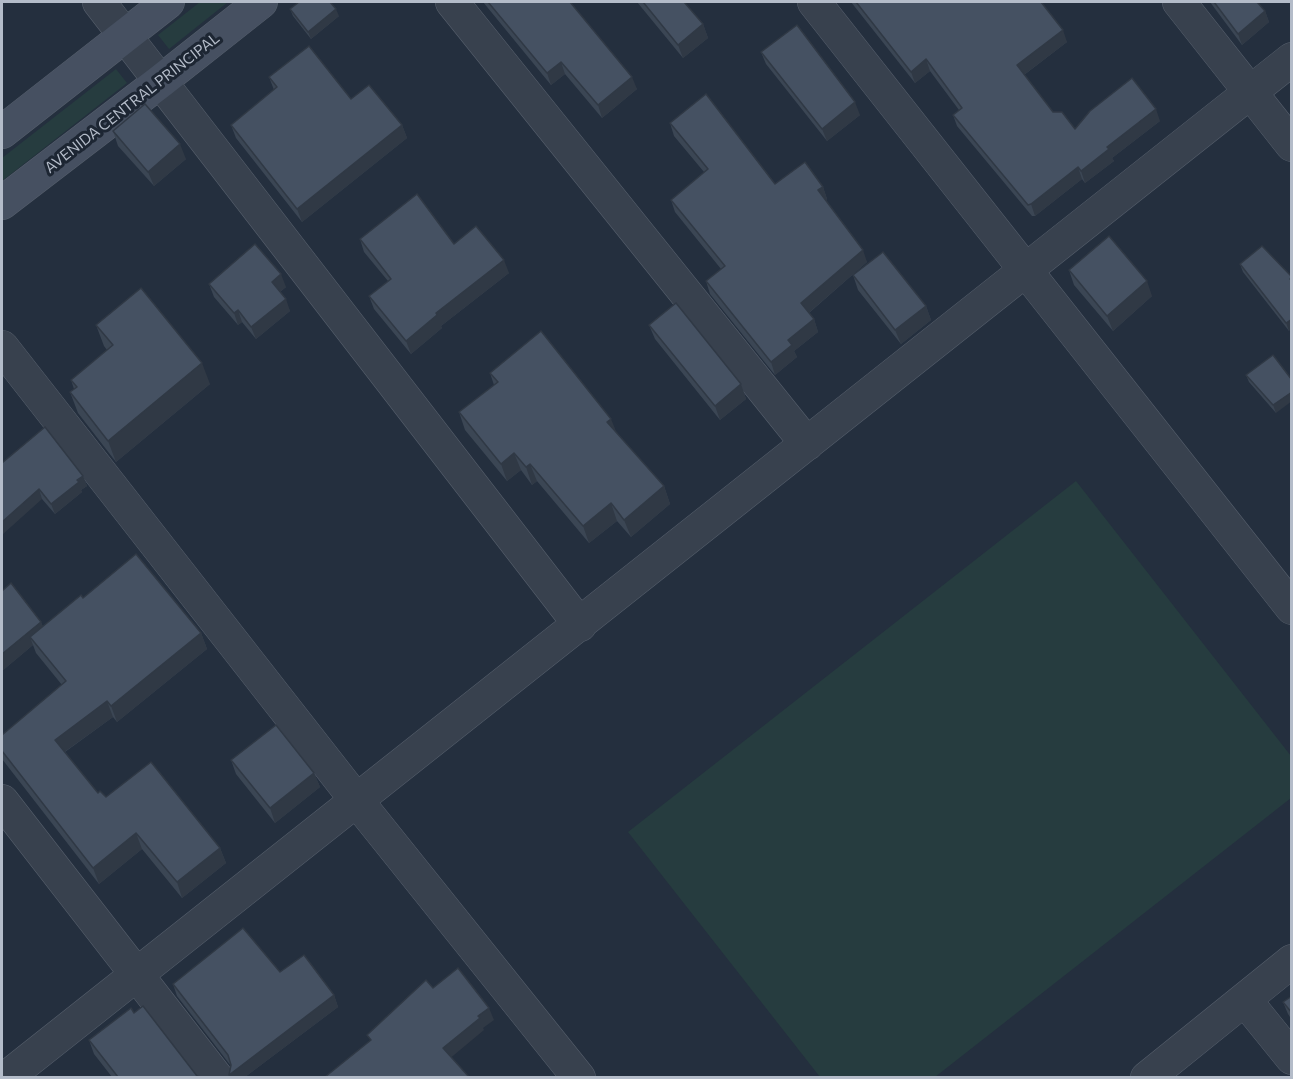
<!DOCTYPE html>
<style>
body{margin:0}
#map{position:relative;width:1293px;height:1079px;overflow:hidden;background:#242f3e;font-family:Commissioner,sans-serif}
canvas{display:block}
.frame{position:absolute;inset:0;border:3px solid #b4bcc9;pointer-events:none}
</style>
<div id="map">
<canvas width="1293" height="1079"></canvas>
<div class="frame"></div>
</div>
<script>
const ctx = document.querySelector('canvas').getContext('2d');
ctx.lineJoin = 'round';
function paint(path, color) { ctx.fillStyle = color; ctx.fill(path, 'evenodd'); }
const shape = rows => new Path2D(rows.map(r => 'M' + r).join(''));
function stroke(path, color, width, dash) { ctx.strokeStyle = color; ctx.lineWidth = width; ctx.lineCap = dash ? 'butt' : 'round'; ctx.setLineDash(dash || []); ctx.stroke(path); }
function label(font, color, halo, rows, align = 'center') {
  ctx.font = font + ' Commissioner,sans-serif'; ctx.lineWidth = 6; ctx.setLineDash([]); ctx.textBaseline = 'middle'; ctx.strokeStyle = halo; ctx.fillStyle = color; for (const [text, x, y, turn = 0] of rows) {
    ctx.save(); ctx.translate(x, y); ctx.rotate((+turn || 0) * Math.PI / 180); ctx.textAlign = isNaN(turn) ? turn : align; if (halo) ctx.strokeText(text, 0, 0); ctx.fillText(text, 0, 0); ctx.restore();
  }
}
paint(shape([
 [200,2,228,2,169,49,158,35],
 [116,69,127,83,2,181,2,158],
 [1076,481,1291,756,1291,798,935,1077,820,1077,628,832]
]), '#263c3f');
const street = shape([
 [99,2,580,625],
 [452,2,807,444],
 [814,2,1292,608],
 [1179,2,1292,145],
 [2,347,357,801,579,1078],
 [2,801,217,1078],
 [1245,1000,1292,1058],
 [6,1078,1292,59],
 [1147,1078,1292,961]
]);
const secondary = shape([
 [2,132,168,2],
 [2,203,161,81,261,2]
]);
stroke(street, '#565f6c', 34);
stroke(secondary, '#565f6c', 34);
stroke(street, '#38414e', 33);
stroke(secondary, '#465061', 33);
paint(shape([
 [483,2,570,2,637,89,602,118,565,74,551,85],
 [637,2,684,2,703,24,708,38,683,58],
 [851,2,1041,2,1067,42,1024,75,1053,112,1075,129,1160,121,1112,158,1114,161,1085,183,1082,179,1035,216,1032,216,957,126,953,115,959,110,930,71,915,83],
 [1210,2,1257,2,1265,11,1269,22,1242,45],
 [290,9,339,16,311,39,293,16],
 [761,52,860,115,827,141,766,64],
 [269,77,351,99,402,125,407,138,302,222,236,138,231,125,274,90],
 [670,123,775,184,823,187,827,199,826,200,867,262,809,313,814,319,818,332,794,351,797,357,775,375,710,294,706,281,721,269,675,212,671,200,704,172,674,136],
 [113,131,186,159,154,186,118,146],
 [360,239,454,244,509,273,441,326,442,328,411,354,374,309,369,296,388,281,364,252],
 [1240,264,1292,277,1289,331,1243,272],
 [1069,270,1152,296,1113,331,1074,285],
 [853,275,926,306,931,320,901,344,858,290],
 [209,284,286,287,280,292,290,311,256,339,242,322,238,325,214,297],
 [96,325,210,384,116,462,78,413,70,392,74,389,71,380,107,350,104,346],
 [649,325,741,384,746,399,720,420,655,339],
 [1273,355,1276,413,1249,382,1246,375],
 [490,373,616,433,664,486,670,504,631,537,617,521,589,543,537,481,532,485,521,470,507,481,465,430,459,412,494,385],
 [2,463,83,476,87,486,81,490,82,492,55,514,42,499],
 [83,598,201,633,207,649,117,722,113,717,65,752,98,793,106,797,220,848,226,863,182,898,142,849,99,884,2,759,2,735,62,685,36,653,33,645,2,671,41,622,43,627],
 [231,760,314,773,320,787,275,823,236,774],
 [280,972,334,995,338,1007,245,1077,230,1077,229,1075,231,1066,177,996,173,984],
 [1292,996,1292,1020,1288,1014,1283,1002],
 [134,1013,197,1076,200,1077,112,1077,94,1054,89,1040]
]), '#3b4654');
paint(shape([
 [336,9,339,16,311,39,308,32],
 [1265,11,1269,22,1242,45,1238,34],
 [703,24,708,38,683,58,678,45],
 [1063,30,1067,42,1021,77,1017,65],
 [926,59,930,71,915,83,911,72],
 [561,62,565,74,551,85,547,73],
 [632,77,637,89,602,118,598,105],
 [855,102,860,115,827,141,822,129],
 [1156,109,1160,121,1112,158,1114,161,1085,183,1081,171,1107,147],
 [402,125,407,138,302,222,297,209],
 [180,144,186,159,154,186,148,172],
 [1078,167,1082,179,1035,216,1031,204],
 [823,187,827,199,823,203,818,190],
 [863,250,867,262,805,316,801,303],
 [504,260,509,273,441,326,442,328,411,354,406,341,436,313],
 [281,274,286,287,276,295,272,282],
 [1147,281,1152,296,1113,331,1107,316],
 [286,299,290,311,256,339,251,327],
 [926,306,931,320,901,344,895,330],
 [238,310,242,322,238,325,234,313],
 [814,319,818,332,794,351,797,357,775,375,771,362,788,340],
 [1292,319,1292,329,1289,331,1286,323],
 [202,363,210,384,116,462,108,441],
 [741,384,746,399,720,420,715,406],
 [1292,392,1292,401,1276,413,1273,405],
 [611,419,618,436,607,422],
 [514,453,521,470,507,481,501,464],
 [530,464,537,481,532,485,526,467],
 [83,476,87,486,81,490,82,492,55,514,51,504],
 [664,486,670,504,631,537,624,520],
 [39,489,42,499,2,535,2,522],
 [611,503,617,521,589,543,583,526],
 [41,622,46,635,30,637,33,645,2,671,2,654],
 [201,633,207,649,117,722,111,706],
 [107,701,113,717,60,755,55,740],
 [314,773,320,787,275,823,270,808],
 [136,833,142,849,99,884,93,868],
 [220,848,226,863,182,898,177,882],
 [334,995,338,1007,245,1077,230,1077,229,1075],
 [489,1008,494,1020,483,1028,484,1030,448,1060,443,1048,478,1016]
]), '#303945');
const building = shape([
 [299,2,330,2,336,9,308,32,290,9,299,2],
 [488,2,570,2,632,77,598,105,561,62,547,73,488,2],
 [643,2,684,2,703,24,678,45,643,2],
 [856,2,1041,2,1063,30,1017,65,1053,112,1062,112,1075,129,1090,111,1132,78,1156,109,1107,147,1109,149,1081,171,1078,167,1031,204,1028,205,953,115,962,108,926,59,911,72,856,2],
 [1214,2,1257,2,1265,11,1238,34,1214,2],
 [797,25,855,102,822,129,761,52,797,25],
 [309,46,351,99,369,85,402,125,297,209,231,125,277,87,269,77,309,46],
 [706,94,775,184,805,162,823,187,818,190,863,250,801,303,814,319,788,340,792,345,771,362,706,281,725,266,671,200,708,169,670,123,706,94],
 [145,104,180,144,148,172,113,131,145,104],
 [417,194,454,244,476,226,504,260,436,313,437,315,406,341,369,296,391,279,360,239,417,194],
 [1109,236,1147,281,1107,316,1069,270,1109,236],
 [255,244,281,274,272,282,286,299,251,327,238,310,234,313,209,284,255,244],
 [1262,246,1292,277,1290,279,1292,280,1292,319,1286,323,1240,264,1262,246],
 [883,252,926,306,895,330,853,275,883,252],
 [141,288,202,363,108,441,70,392,77,387,71,380,113,345,96,325,141,288],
 [676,303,741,384,715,406,649,325,676,303],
 [541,331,611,419,607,422,664,486,624,520,611,503,583,526,530,464,526,467,514,453,501,464,459,412,498,382,490,373,541,331],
 [1273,355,1292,380,1292,392,1273,405,1246,375,1273,355],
 [45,427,83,476,77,480,79,482,51,504,39,489,2,522,2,463,45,427],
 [136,554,201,633,111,706,107,701,55,740,98,793,100,791,106,797,151,762,220,848,177,882,136,833,93,868,2,751,2,735,66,681,30,637,81,595,83,598,136,554],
 [11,583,41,622,2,654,2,591,11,583],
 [276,725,314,773,270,808,231,760,276,725],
 [243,928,280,972,304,955,334,995,229,1075,231,1065,228,1055,173,984,243,928],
 [458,968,489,1008,478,1016,480,1018,443,1048,469,1077,325,1077,371,1040,367,1035,426,980,433,988,458,968],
 [1292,996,1292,1013,1283,1002,1292,996],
 [143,1006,197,1076,200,1077,118,1077,89,1040,131,1008,134,1013,143,1006]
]);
paint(building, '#455162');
stroke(building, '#303945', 1.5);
label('15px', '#b4bcc9', '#1d2633', [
 ["AVENIDA CENTRAL PRINCIPAL",132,103,-38]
]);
</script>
